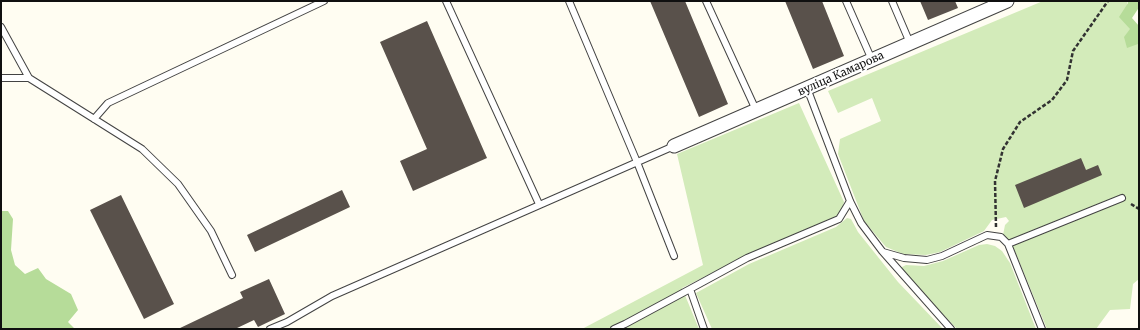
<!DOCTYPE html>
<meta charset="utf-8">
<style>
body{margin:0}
#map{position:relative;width:1140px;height:330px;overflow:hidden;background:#fffdf2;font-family:Merriweather,serif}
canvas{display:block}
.frame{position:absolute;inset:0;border:2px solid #101010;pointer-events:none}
</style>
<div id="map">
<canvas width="1140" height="330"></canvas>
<div class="frame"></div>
</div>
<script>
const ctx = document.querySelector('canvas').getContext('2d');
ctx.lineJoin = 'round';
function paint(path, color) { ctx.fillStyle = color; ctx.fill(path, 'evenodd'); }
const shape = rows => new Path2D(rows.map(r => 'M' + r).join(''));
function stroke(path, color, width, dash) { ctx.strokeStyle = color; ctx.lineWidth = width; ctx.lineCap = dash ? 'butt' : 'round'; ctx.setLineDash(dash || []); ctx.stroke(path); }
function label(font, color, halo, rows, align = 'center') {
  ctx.font = font + ' Merriweather,serif'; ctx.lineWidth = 4; ctx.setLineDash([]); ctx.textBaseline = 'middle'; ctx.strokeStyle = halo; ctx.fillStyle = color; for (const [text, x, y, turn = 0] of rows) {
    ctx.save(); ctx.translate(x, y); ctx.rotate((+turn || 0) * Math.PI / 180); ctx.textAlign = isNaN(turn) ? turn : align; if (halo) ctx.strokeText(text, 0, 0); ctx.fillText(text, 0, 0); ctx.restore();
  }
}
paint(shape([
 [1043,1,1127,1,1130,29,1138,44,1139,42,1139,279,1133,284,1130,309,1110,310,1096,329,1047,329,1017,256,1009,241,1003,235,1005,225,1009,221,1006,217,992,220,984,231,940,252,926,255,903,254,886,247,864,221,838,154,840,139,881,121,872,98,838,113,828,91],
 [799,103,844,202,842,209,838,215,833,219,744,257,682,288,699,329,582,329,703,265,677,154],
 [847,218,851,219,858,232,898,282,943,329,712,329,696,293,749,264,836,227],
 [987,244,995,246,1002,251,1010,263,1036,329,957,329,902,271,902,267,906,265,924,266,943,261,979,245]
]), '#d3ebba');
paint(shape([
 [1127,1,1139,1,1139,10,1138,9,1132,18,1139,26,1139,42,1138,44,1127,48,1124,37,1130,29,1119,17,1128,3],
 [1,211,8,211,13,219,11,250,15,265,25,274,38,268,46,279,71,294,78,310,68,322,75,329,1,329]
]), '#b6dc99');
paint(shape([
 [650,1,685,1,728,104,699,117],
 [785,1,822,1,844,56,813,69],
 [920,1,955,1,958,8,928,20],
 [427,21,487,158,413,191,400,161,427,149,380,42],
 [1081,158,1086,170,1098,165,1102,175,1024,208,1015,185],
 [342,190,350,207,255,252,247,235],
 [121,195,174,304,144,319,90,210],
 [269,279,285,314,258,327,254,320,235,329,178,329,243,298,240,292]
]), '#59514b');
const lane = shape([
 [446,1,539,204],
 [569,1,637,162,674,256],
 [706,1,756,110],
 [846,1,872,60],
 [892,1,910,43],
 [1,27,29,78],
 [1,78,29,78,142,149,178,184,211,231,232,275],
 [807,88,850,201,861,223,882,251,951,329],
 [94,119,108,103,324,1],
 [1008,244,1122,198],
 [883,252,904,258,927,260,942,256,987,235,1001,237,1008,244,1042,329],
 [270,329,287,322,332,296,674,146],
 [614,329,625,324,690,289],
 [704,329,690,289,747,258,839,219,850,201]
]);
const street = shape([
 [674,146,1007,1]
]);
stroke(lane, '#434343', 8);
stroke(street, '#434343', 15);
stroke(shape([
 [1131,204,1139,209],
 [996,227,995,181,1003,149,1020,122,1052,100,1067,80,1073,51,1108,1]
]), '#323232', 2.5, [4, 2]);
stroke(lane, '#fff', 6);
stroke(street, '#fff', 13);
label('11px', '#101010', '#fff', [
 ["вуліца Камарова",841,74,-24]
]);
</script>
